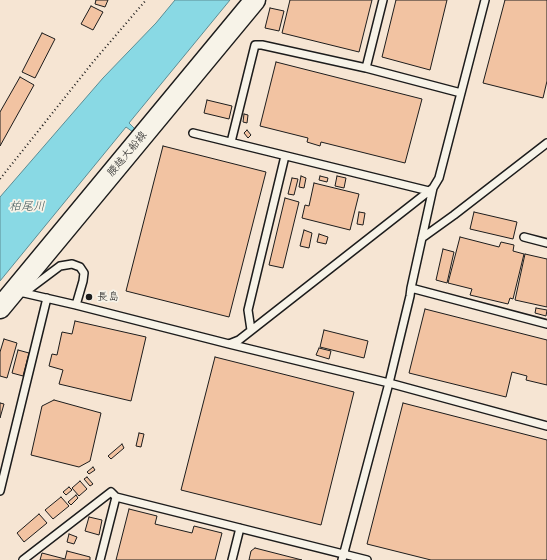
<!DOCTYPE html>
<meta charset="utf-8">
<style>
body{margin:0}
canvas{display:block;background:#f6e5d3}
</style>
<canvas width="547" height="560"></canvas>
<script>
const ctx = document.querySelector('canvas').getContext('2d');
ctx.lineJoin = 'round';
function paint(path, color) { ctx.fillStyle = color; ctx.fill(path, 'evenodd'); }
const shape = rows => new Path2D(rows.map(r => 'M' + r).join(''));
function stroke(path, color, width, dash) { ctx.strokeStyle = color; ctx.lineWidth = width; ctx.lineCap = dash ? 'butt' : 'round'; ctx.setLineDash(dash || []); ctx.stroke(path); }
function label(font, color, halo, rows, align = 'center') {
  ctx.font = font + ' "Comic Neue","Klee One",sans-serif'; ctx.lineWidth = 3.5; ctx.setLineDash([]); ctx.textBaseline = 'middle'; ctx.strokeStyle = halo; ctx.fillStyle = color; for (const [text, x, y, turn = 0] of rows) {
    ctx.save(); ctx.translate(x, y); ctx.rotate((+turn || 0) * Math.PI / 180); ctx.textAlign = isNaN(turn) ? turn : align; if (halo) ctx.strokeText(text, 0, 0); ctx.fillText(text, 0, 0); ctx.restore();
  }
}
const water = shape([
 [175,0,230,0,129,123,135,129,133,132,126,127,0,281,0,197,103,78,156,23,175,0]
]);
paint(water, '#89d9e4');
stroke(water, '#5d8d94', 1);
const building = shape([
 [96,0,108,0,105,7,95,4,96,0],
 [290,0,372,0,359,52,282,33,290,0],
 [396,0,447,0,430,70,382,57,396,0],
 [505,0,547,0,547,81,543,98,483,83,505,0],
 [91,6,103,12,93,30,81,24,91,6],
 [270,8,284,11,279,31,265,28,270,8],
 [42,33,55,39,35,78,22,72,42,33],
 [276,62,422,99,405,163,321,142,320,146,307,142,308,138,260,126,276,62],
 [20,77,34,85,0,146,0,112,20,77],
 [207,100,232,106,229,119,204,113,207,100],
 [244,114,248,115,247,123,243,122,244,114],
 [247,130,251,135,248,138,244,133,247,130],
 [163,146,266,172,229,317,126,291,163,146],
 [301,176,306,178,304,188,299,187,301,176],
 [320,176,328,178,327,182,319,180,320,176],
 [337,176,346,178,344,188,335,186,337,176],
 [292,178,298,179,294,195,288,194,292,178],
 [314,183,359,194,350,230,302,218,305,205,309,206,314,183],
 [285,198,299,202,283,268,269,265,285,198],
 [359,212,365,213,363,225,357,224,359,212],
 [474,212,517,222,513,239,470,229,474,212],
 [304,230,312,233,309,248,300,246,304,230],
 [319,234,328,237,326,244,317,242,319,234],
 [460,237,499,247,501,242,514,245,513,251,524,254,513,299,510,298,508,304,470,295,472,289,448,283,460,237],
 [443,249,454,252,447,283,436,280,443,249],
 [525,254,547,259,547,307,515,300,525,254],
 [536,308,547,310,546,316,535,313,536,308],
 [425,309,547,340,547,385,526,380,527,376,512,372,506,397,409,373,425,309],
 [75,321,146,337,131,401,59,384,63,370,49,366,52,354,57,355,62,332,72,334,75,321],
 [324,330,368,341,364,358,320,347,324,330],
 [4,339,17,343,7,378,0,376,0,352,4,339],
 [319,348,331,351,329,359,316,355,319,348],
 [18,350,29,353,23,376,12,373,18,350],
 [215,357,354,392,321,525,181,490,215,357],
 [54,400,101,413,90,461,79,467,31,455,42,406,54,400],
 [0,403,4,404,0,418,0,403],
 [403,403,547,440,547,560,431,560,367,544,403,403],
 [139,433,144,434,141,447,136,446,139,433],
 [122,444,124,448,111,459,108,456,122,444],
 [93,467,95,470,89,474,87,472,93,467],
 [87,477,93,484,90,486,84,479,87,477],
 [80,481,87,489,79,496,72,488,80,481],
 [69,487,72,490,66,495,63,492,69,487],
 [76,495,78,498,71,505,68,502,76,495],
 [61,497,69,506,53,519,45,510,61,497],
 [129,509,157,516,155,524,192,533,194,526,222,533,215,560,116,560,129,509],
 [39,514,47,523,24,542,17,533,39,514],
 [89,517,102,520,99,535,85,531,89,517],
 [69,534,77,537,74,544,67,542,69,534],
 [255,548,302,560,249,560,251,551,255,548],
 [67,551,90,557,90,560,40,560,42,553,65,559,67,551]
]);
paint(building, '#f2c3a2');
stroke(building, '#1c1c1c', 1);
const lane = shape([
 [366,68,383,0],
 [193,133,429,191],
 [231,142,255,45,262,45,366,68,461,93],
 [524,237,547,243],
 [422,238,454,215,547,143],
 [411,288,547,324],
 [17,290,24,293,76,305,229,344,389,383,547,426],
 [24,293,60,266,72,264,80,267,84,273,83,281,76,305],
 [251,330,248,310,285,156],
 [229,344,239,340,433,188,439,178,485,0],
 [0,491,47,298],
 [23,560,111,492,116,497,367,560],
 [100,560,116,497],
 [232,560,240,528],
 [342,560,389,383,410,296,411,288,433,188]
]);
const secondary = shape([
 [0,308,255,0]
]);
stroke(lane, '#1c1c1c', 10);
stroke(secondary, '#1c1c1c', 23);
stroke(shape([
 [0,179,93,62,146,0]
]), '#1c1c1c', 2, [1, 3]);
stroke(lane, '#f7f3e8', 7);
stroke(secondary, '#f7f3e8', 20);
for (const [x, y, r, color] of [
 [89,297,4,"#1c1c1c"]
]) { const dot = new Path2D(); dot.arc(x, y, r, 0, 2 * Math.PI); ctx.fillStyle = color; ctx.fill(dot); stroke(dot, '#f7f3e8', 1.5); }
label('11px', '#1c1c1c', '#f7f3e8', [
 ["腰越大船線",127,154,-50]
]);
label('11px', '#1c1c1c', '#f7f3e8', [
 ["長島",97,297]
], 'left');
label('italic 12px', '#3d5558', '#f7f3e8', [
 ["柏尾川",27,207]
]);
</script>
